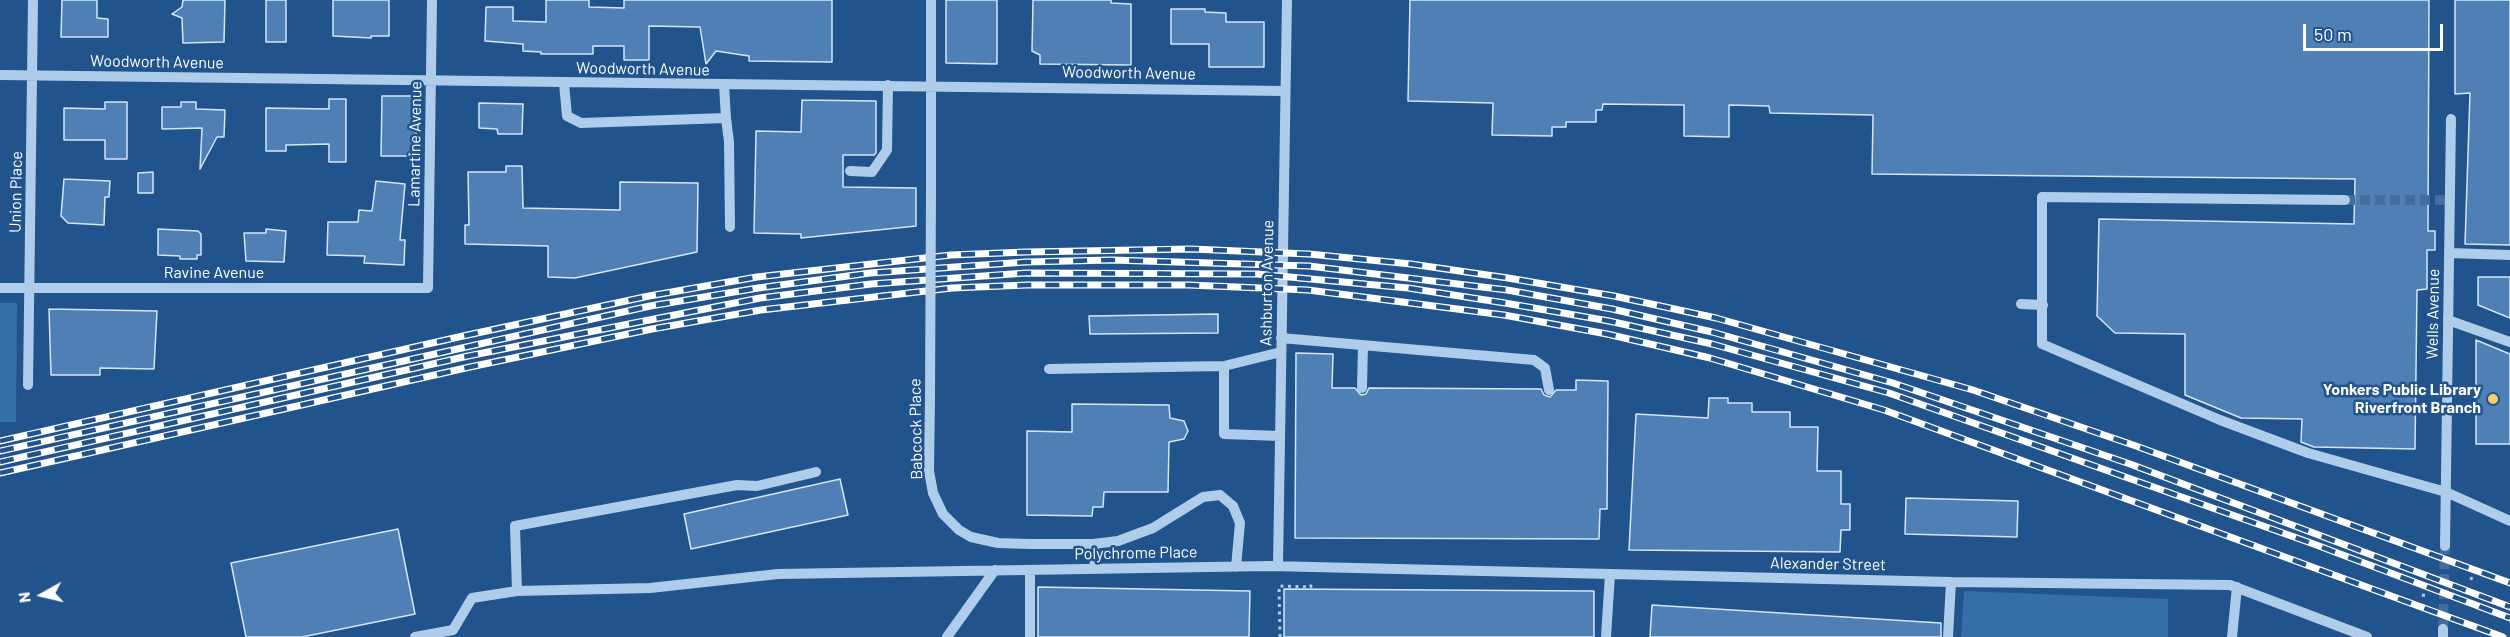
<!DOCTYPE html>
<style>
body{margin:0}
#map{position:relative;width:2510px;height:637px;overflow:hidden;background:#21538c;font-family:Barlow,sans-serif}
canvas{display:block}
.north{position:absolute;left:12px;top:565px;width:60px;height:60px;-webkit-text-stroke:4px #21538c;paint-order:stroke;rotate:262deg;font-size:16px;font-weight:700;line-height:24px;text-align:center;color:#fff}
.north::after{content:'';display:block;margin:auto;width:21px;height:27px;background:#fff;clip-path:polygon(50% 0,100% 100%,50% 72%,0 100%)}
.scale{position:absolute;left:2303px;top:24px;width:140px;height:27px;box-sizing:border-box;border:3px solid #fff;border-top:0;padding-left:8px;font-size:18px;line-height:21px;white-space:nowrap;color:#fff;-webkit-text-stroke:4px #21538c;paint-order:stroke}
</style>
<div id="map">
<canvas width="2510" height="637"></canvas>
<div class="north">N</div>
<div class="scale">50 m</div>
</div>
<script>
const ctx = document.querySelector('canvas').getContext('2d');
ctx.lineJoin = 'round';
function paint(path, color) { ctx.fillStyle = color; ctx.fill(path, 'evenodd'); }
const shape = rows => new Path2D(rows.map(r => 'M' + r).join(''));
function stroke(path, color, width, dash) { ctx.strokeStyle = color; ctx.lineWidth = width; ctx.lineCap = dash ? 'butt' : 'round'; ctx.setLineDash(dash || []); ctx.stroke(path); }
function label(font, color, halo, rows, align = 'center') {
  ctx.font = font + ' Barlow,sans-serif'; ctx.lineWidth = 5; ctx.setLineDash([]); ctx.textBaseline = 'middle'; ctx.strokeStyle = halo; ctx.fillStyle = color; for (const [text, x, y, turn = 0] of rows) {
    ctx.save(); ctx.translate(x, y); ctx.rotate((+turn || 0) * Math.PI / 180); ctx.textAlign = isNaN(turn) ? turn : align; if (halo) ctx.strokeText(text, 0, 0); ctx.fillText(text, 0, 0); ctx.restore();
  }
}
paint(shape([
 [0,303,17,303,16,422,0,422],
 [1964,591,2168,599,2168,637,1961,637]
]), '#356ea9');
const building = shape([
 [62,0,97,0,97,18,108,19,108,37,61,37,62,0],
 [183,0,225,0,224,42,183,43,182,18,172,14,182,7,183,0],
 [266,0,286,0,286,42,266,42,266,0],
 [333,0,389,0,389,36,371,36,371,38,333,36,333,0],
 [546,0,589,0,589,7,624,8,624,0,832,0,832,62,749,61,749,56,716,51,706,64,700,27,649,26,649,60,624,60,624,46,593,46,593,54,541,54,541,52,523,51,523,44,485,41,486,7,513,7,513,21,546,22,546,0],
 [946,0,997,0,997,64,946,63,946,0],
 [1033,0,1111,0,1111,3,1131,4,1131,65,1040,64,1040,55,1032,51,1033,0],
 [1410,0,2429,0,2428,231,2435,231,2435,250,2427,250,2427,289,2417,290,2415,449,2314,447,2301,442,2302,419,2241,418,2185,395,2185,334,2115,333,2097,316,2099,219,2354,224,2355,179,1872,174,1873,115,1770,113,1769,106,1729,105,1729,137,1684,136,1684,105,1603,104,1602,110,1596,110,1596,122,1566,122,1566,127,1552,127,1552,136,1492,135,1493,103,1408,101,1410,0],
 [2455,0,2510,0,2510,245,2465,244,2470,93,2455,94,2455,0],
 [1171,9,1205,9,1205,12,1226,13,1226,22,1264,22,1264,67,1209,67,1209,44,1171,44,1171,9],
 [382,96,416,96,416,151,414,151,414,156,381,156,382,96],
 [329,99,346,99,346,162,329,162,329,144,286,145,286,151,266,151,266,108,329,109,329,99],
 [802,100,876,101,876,153,874,155,843,155,843,187,916,188,916,226,801,238,801,234,754,233,756,131,801,132,802,100],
 [105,102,127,102,127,159,105,159,105,140,64,140,64,108,105,109,105,102],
 [181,102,196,102,196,109,225,110,224,137,217,137,200,169,202,128,162,129,162,107,181,107,181,102],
 [479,103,523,104,522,134,498,134,497,129,479,128,479,103],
 [506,166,522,166,523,208,620,210,620,182,698,183,697,252,575,278,548,277,548,246,465,244,465,225,469,225,468,172,506,172,506,166],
 [153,172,153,193,138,193,138,173,153,172],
 [64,179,110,181,109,197,105,197,104,225,68,223,61,216,64,179],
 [376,181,405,184,400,240,405,240,404,265,364,263,365,256,327,255,328,222,358,222,359,210,372,211,376,181],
 [158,229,198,231,201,234,201,255,197,255,197,259,180,259,180,256,158,255,158,229],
 [266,229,286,231,284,262,246,261,244,233,266,233,266,229],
 [2478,277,2510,277,2510,318,2478,305,2478,277],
 [49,309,157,311,154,369,100,368,100,375,51,375,49,309],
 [1218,314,1218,333,1090,334,1089,316,1218,314],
 [2476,340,2510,354,2510,444,2476,444,2476,340],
 [1296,353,1333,354,1332,388,1355,388,1361,395,1366,394,1369,388,1541,389,1544,395,1550,397,1556,390,1576,390,1576,380,1608,381,1607,509,1600,509,1599,539,1295,538,1296,353],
 [1709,398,1728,398,1728,403,1752,403,1752,412,1790,412,1790,427,1818,427,1817,471,1841,471,1841,504,1850,504,1850,530,1841,530,1840,552,1629,550,1636,414,1708,418,1709,398],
 [1072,404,1169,405,1170,418,1184,421,1188,431,1184,439,1169,442,1168,492,1104,492,1103,507,1093,507,1092,516,1027,515,1027,431,1072,432,1072,404],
 [840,479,848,515,691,549,684,514,840,479],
 [1906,498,2018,501,2017,537,1905,534,1906,498],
 [398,529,415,614,302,637,246,637,231,563,398,529],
 [1038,587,1250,591,1249,637,1038,637,1038,587],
 [1284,589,1594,591,1594,637,1284,637,1284,589],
 [1652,605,1941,623,1941,637,1650,637,1652,605]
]);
paint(building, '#4e80b5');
stroke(building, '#d4e6f8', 1.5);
stroke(shape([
 [2345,200,2450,200],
 [2443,629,2445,546]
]), '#426d9d', 10, [10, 5]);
stroke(shape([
 [2470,578,2477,581],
 [2422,595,2427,596],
 [1280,637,1279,586,1311,587,1310,581]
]), '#afcceb', 3, [3, 4.5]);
stroke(shape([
 [931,0,931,193],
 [0,75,1285,91],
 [564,83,567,116,581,123,726,118,724,85],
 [726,118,729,142,730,227],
 [850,171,872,172,887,150,888,85],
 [2345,200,2042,197,2042,344,2220,420,2308,453,2446,492,2510,521],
 [2449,253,2510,255],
 [0,288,428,288,432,0],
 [2021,304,2043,305],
 [2448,320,2510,342],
 [1281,338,1534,360,1545,368,1549,390],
 [1224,366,1281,352],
 [1049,369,1224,366,1224,434,1280,436],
 [28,385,33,0],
 [1362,388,1363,345],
 [930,398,929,471,933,493,943,514,959,530,971,537,998,543,1029,544,1093,544,1118,541,1153,528,1203,497,1220,495,1233,506,1240,523,1236,567],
 [1094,544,1095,569],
 [2445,546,2451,119],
 [1278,566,1287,0],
 [517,591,515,526,737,485,757,486,816,472],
 [415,637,453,630,472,598,517,591,650,588,778,574,1270,566,1951,582,2230,585,2367,637],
 [947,637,995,570],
 [1030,637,1030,570],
 [1606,637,1610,574],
 [1948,637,1951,582],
 [2232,637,2237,587],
 [2443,637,2443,629]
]), '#afcceb', 10);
const rail = shape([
 [0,441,463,336,649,296,757,277,951,255,1026,252,1191,249,1309,254,1411,264,1508,278,1614,296,1716,318,1973,390,2136,446,2510,583],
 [0,451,650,306,758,288,870,273,1026,262,1111,260,1309,266,1507,290,1612,309,1712,332,1893,383,2130,464,2510,607],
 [0,462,468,356,760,298,871,284,1026,273,1257,274,1408,288,1505,303,1609,321,1712,344,1889,393,2311,543,2510,618],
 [0,473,470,367,652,329,761,310,952,288,1027,285,1189,285,1308,290,1504,315,1607,334,1710,358,1884,410,2503,637]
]);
stroke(rail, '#fff', 7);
stroke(rail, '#21538c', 4.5, [14]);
stroke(shape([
 [930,398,931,193]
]), '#afcceb', 10);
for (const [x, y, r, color] of [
 [2493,399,6,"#f8cc71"]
]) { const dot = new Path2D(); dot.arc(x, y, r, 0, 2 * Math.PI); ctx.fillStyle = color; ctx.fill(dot); stroke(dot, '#21538c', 2); }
label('16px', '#fff', '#21538c', [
 ["Woodworth Avenue",157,62,1],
 ["Woodworth Avenue",643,69,1],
 ["Woodworth Avenue",1129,73,1],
 ["Lamartine Avenue",415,144,-89],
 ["Union Place",16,192,-89],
 ["Ravine Avenue",214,273],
 ["Ashburton Avenue",1267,283,-89],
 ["Wells Avenue",2433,314,-89],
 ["Babcock Place",916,429,-91],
 ["Polychrome Place",1136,553,-1],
 ["Alexander Street",1828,564,1]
]);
label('bold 16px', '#fff', '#21538c', [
 ["Yonkers Public Library",2481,390],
 ["Riverfront Branch",2481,408]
], 'right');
</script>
